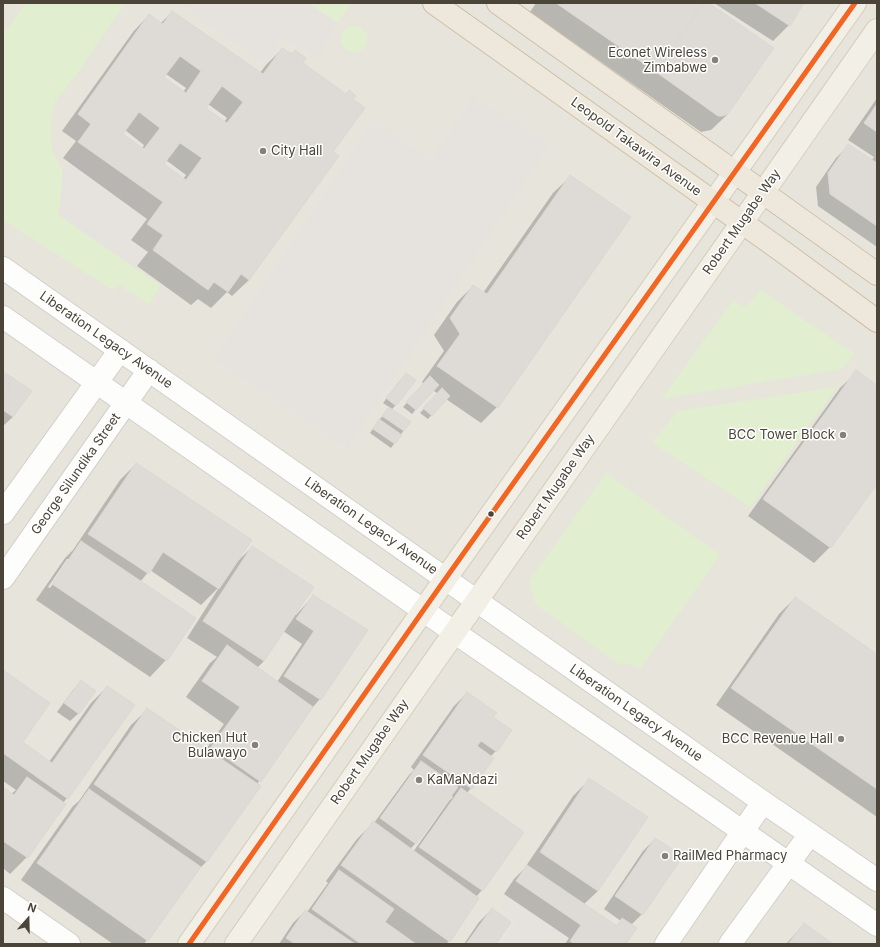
<!DOCTYPE html>
<style>
body{margin:0}
#map{position:relative;width:880px;height:947px;overflow:hidden;background:#f4f2ee;font-family:Inter,sans-serif}
canvas{display:block}
.frame{position:absolute;inset:0;border:4px solid #4b4439;pointer-events:none}
.north{position:absolute;left:8px;top:899px;width:40px;height:40px;-webkit-text-stroke:3px #fff;paint-order:stroke;rotate:20deg;font-size:11px;font-weight:700;line-height:16px;text-align:center;color:#4b4439}
.north::after{content:'';display:block;margin:auto;width:14px;height:18px;background:#4b4439;clip-path:polygon(50% 0,100% 100%,50% 72%,0 100%)}
</style>
<div id="map">
<canvas width="880" height="947"></canvas>
<div class="frame"></div>
<div class="north">N</div>
</div>
<script>
const ctx = document.querySelector('canvas').getContext('2d');
ctx.lineJoin = 'round';
function paint(path, color) { ctx.fillStyle = color; ctx.fill(path, 'evenodd'); }
const shape = rows => new Path2D(rows.map(r => 'M' + r).join(''));
function stroke(path, color, width, dash) { ctx.strokeStyle = color; ctx.lineWidth = width; ctx.lineCap = dash ? 'butt' : 'round'; ctx.setLineDash(dash || []); ctx.stroke(path); }
function label(font, color, halo, rows, align = 'center') {
  ctx.font = font + ' Inter,sans-serif'; ctx.lineWidth = 3; ctx.setLineDash([]); ctx.textBaseline = 'middle'; ctx.strokeStyle = halo; ctx.fillStyle = color; for (const [text, x, y, turn = 0] of rows) {
    ctx.save(); ctx.translate(x, y); ctx.rotate((+turn || 0) * Math.PI / 180); ctx.textAlign = isNaN(turn) ? turn : align; if (halo) ctx.strokeText(text, 0, 0); ctx.fillText(text, 0, 0); ctx.restore();
  }
}
paint(shape([
 [3,3,877,3,877,944,3,944]
]), '#e7e4dc');
paint(shape([
 [25,3,125,3,77,74,56,100,51,117,52,150,63,172,59,215,161,286,149,304,119,285,112,290,3,220,3,31,8,29],
 [307,3,351,3,338,23],
 '341 39a13 13 0 1 1 26 0a13 13 0 1 1-26 0Z',
 [760,290,855,354,842,369,661,399,733,300,745,307],
 [837,387,750,507,652,443,677,411],
 [606,473,720,555,640,669,629,664,620,665,535,604,529,581]
]), '#e1eecf');
paint(shape([
 [178,3,307,3,338,23,317,58,282,37,267,65],
 [474,96,550,145,348,448,214,359,373,121,432,160],
 [81,146,158,203,144,224,159,235,136,268,59,215,63,172],
 [515,885,577,926,565,944,501,944,518,918,501,907]
]), '#e6e3df');
paint(shape([
 [536,3,708,3,728,114,711,130,701,132,530,12],
 [714,3,803,3,789,25,773,41],
 [172,12,260,73,266,65,282,49,352,100,331,153,337,157,249,280,232,296,227,292,211,308,198,299,191,305,137,266,148,252,131,240,147,219,63,158,76,141,62,131,133,32,149,15,161,23],
 [166,74,186,88,183,92,163,78],
 [208,104,227,118,224,122,205,108],
 [125,130,144,145,142,149,122,134],
 [166,160,186,175,183,179,163,165],
 [877,98,877,247,818,206,816,187,836,158,849,145,871,161,874,157,848,140],
 [570,177,497,407,481,423,446,399,428,419,420,413,438,394,433,390,412,414,403,407,424,384,422,382,444,351,434,335,457,302,473,286,483,293,553,193],
 [857,372,877,386,877,483,830,547,814,563,748,516,840,388],
 [3,373,13,417,4,425,3,424],
 [402,378,396,405,391,410,410,422,391,448,370,433,389,407,383,403],
 [136,464,235,564,252,547,294,614,296,615,313,596,320,699,312,708,257,784,207,861,195,873,147,940,144,944,113,944,21,880,73,806,79,801,131,725,148,709,206,749,224,724,186,697,210,663,217,657,187,638,220,586,201,605,150,570,140,582,194,619,166,660,150,677,36,600,65,558,73,550,120,480],
 [67,559,70,559,50,588,48,587],
 [283,631,302,644,277,682,257,668,264,661],
 [795,598,877,655,877,817,716,705,779,614],
 [3,671,21,742,49,762,91,703,107,687,67,798,63,803,65,804,27,857,10,874,3,868,3,788,11,794,16,790,3,781],
 [81,681,79,713,70,721,57,712,73,690],
 [467,693,492,717,511,731,496,751,490,757,471,788,467,793,522,832,482,890,476,897,449,941,446,944,279,944,293,923,305,911,307,912,328,883,326,881,357,839,373,823,374,823,409,775,414,770,411,767,454,706],
 [451,795,453,797,449,801,413,852,410,849,416,843],
 [589,780,598,891,583,905,615,927,621,921,604,909,643,851,655,839,681,856,642,914,631,925,625,944,565,944,569,938,504,894,514,879,524,869,573,796],
 [492,909,494,944,464,944,479,922],
 [804,924,831,944,786,944]
]), '#0003');
const building = shape([
 [556,3,704,3,656,72,556,3],
 [704,3,709,3,774,48,728,114,723,116,718,116,656,72,704,3],
 [755,3,804,3,790,26,755,3],
 [172,11,263,74,282,48,292,54,295,50,306,58,303,63,346,94,349,90,356,96,353,99,365,108,333,152,339,156,249,280,241,274,228,292,214,282,208,290,153,250,163,235,147,224,163,202,78,142,91,124,78,114,149,14,163,24,172,11],
 [180,56,201,71,186,93,164,77,180,56],
 [222,86,243,102,227,123,206,108,222,86],
 [139,112,160,128,144,149,123,134,139,112],
 [180,143,202,158,186,180,164,164,180,143],
 [877,104,877,132,864,123,877,104],
 [848,144,877,163,877,226,830,194,828,173,848,144],
 [570,175,631,217,498,408,437,366,460,334,450,318,473,285,487,294,570,175],
 [856,370,877,385,877,484,831,548,763,499,856,370],
 [3,372,13,378,3,393,3,372],
 [406,373,416,380,396,406,386,398,406,373],
 [430,376,439,385,416,410,406,402,430,376],
 [13,378,32,391,13,417,3,410,3,393,13,378],
 [442,388,450,396,432,416,423,408,442,388],
 [389,407,411,422,404,431,382,416,389,407],
 [379,419,402,435,395,444,373,429,379,419],
 [136,463,252,540,219,589,163,552,149,574,88,534,136,463],
 [81,541,196,618,167,661,52,584,81,541],
 [252,546,314,587,264,661,203,621,252,546],
 [313,595,368,630,321,700,284,676,314,631,296,619,313,595],
 [795,597,877,654,877,789,731,688,795,597],
 [227,645,313,707,261,782,211,747,240,707,202,681,227,645],
 [3,670,50,703,23,742,52,763,107,686,135,705,68,799,3,753,3,670],
 [81,680,96,691,79,714,64,703,81,680],
 [467,692,497,713,493,717,512,730,497,752,481,741,477,746,494,758,472,789,423,755,467,692],
 [147,708,261,786,207,862,94,784,147,708],
 [421,761,458,787,416,844,380,818,421,761],
 [27,777,66,804,28,858,3,841,3,787,14,795,27,777],
 [589,778,648,817,598,891,540,852,589,778],
 [461,788,524,832,483,891,419,847,461,788],
 [89,789,201,867,148,941,37,863,89,789],
 [373,821,479,898,450,942,341,865,373,821],
 [655,838,683,856,643,915,615,896,655,838],
 [527,865,617,926,622,918,637,928,626,944,575,944,570,941,581,925,516,881,527,865],
 [339,870,394,909,385,922,416,944,361,944,312,909,339,870],
 [492,908,511,922,496,944,466,944,492,908],
 [305,910,355,944,295,944,286,938,305,910],
 [804,923,833,944,788,944,804,923]
]);
paint(building, '#dedbd6');
stroke(building, '#dcd9d4', 1);
const minor = shape([
 [3,268,763,802,877,880],
 [3,317,454,632,604,735,877,925],
 [3,513,120,350],
 [3,578,149,370],
 [3,898,69,944],
 [666,944,763,802],
 [730,944,810,834]
]);
const major = shape([
 [189,944,446,578,855,3],
 [236,944,877,30]
]);
const highway = shape([
 [434,3,782,251,877,321],
 [498,3,877,274]
]);
stroke(minor, '#d2d0cb', 24);
stroke(major, '#d6cebb', 24);
stroke(highway, '#ccbfa9', 24);
stroke(minor, '#fdfdfc', 22);
stroke(major, '#f2efe6', 22);
stroke(highway, '#ede8db', 22);
stroke(shape([
 [189,944,446,578,855,3]
]), '#f26522', 5);
for (const [x, y, r, color] of [
 [715,60,4,"#868178"],
 [263,151,4,"#868178"],
 [843,435,4,"#868178"],
 [491,514,3.5,"#4b4439"],
 [841,739,4,"#868178"],
 [255,745,4,"#868178"],
 [419,780,4,"#868178"],
 [665,856,4,"#868178"]
]) { const dot = new Path2D(); dot.arc(x, y, r, 0, 2 * Math.PI); ctx.fillStyle = color; ctx.fill(dot); stroke(dot, '#fff', 1.5); }
label('13px', '#4b4439', '#fff', [
 ["Econet Wireless",707,53],
 ["Zimbabwe",707,68],
 ["City Hall",271,151,"left"],
 ["BCC Tower Block",835,435],
 ["Chicken Hut",247,738],
 ["Bulawayo",247,753],
 ["BCC Revenue Hall",833,739],
 ["KaMaNdazi",427,780,"left"],
 ["RailMed Pharmacy",673,856,"left"]
], 'right');
label('13px', '#4b4439', '#fff', [
 ["Leopold Takawira Avenue",636,147,36],
 ["Robert Mugabe Way",742,222,-55],
 ["Liberation Legacy Avenue",106,340,35],
 ["George Silundika Street",76,474,-55],
 ["Robert Mugabe Way",556,487,-55],
 ["Liberation Legacy Avenue",371,526,35],
 ["Liberation Legacy Avenue",636,713,35],
 ["Robert Mugabe Way",370,752,-55]
]);
</script>
